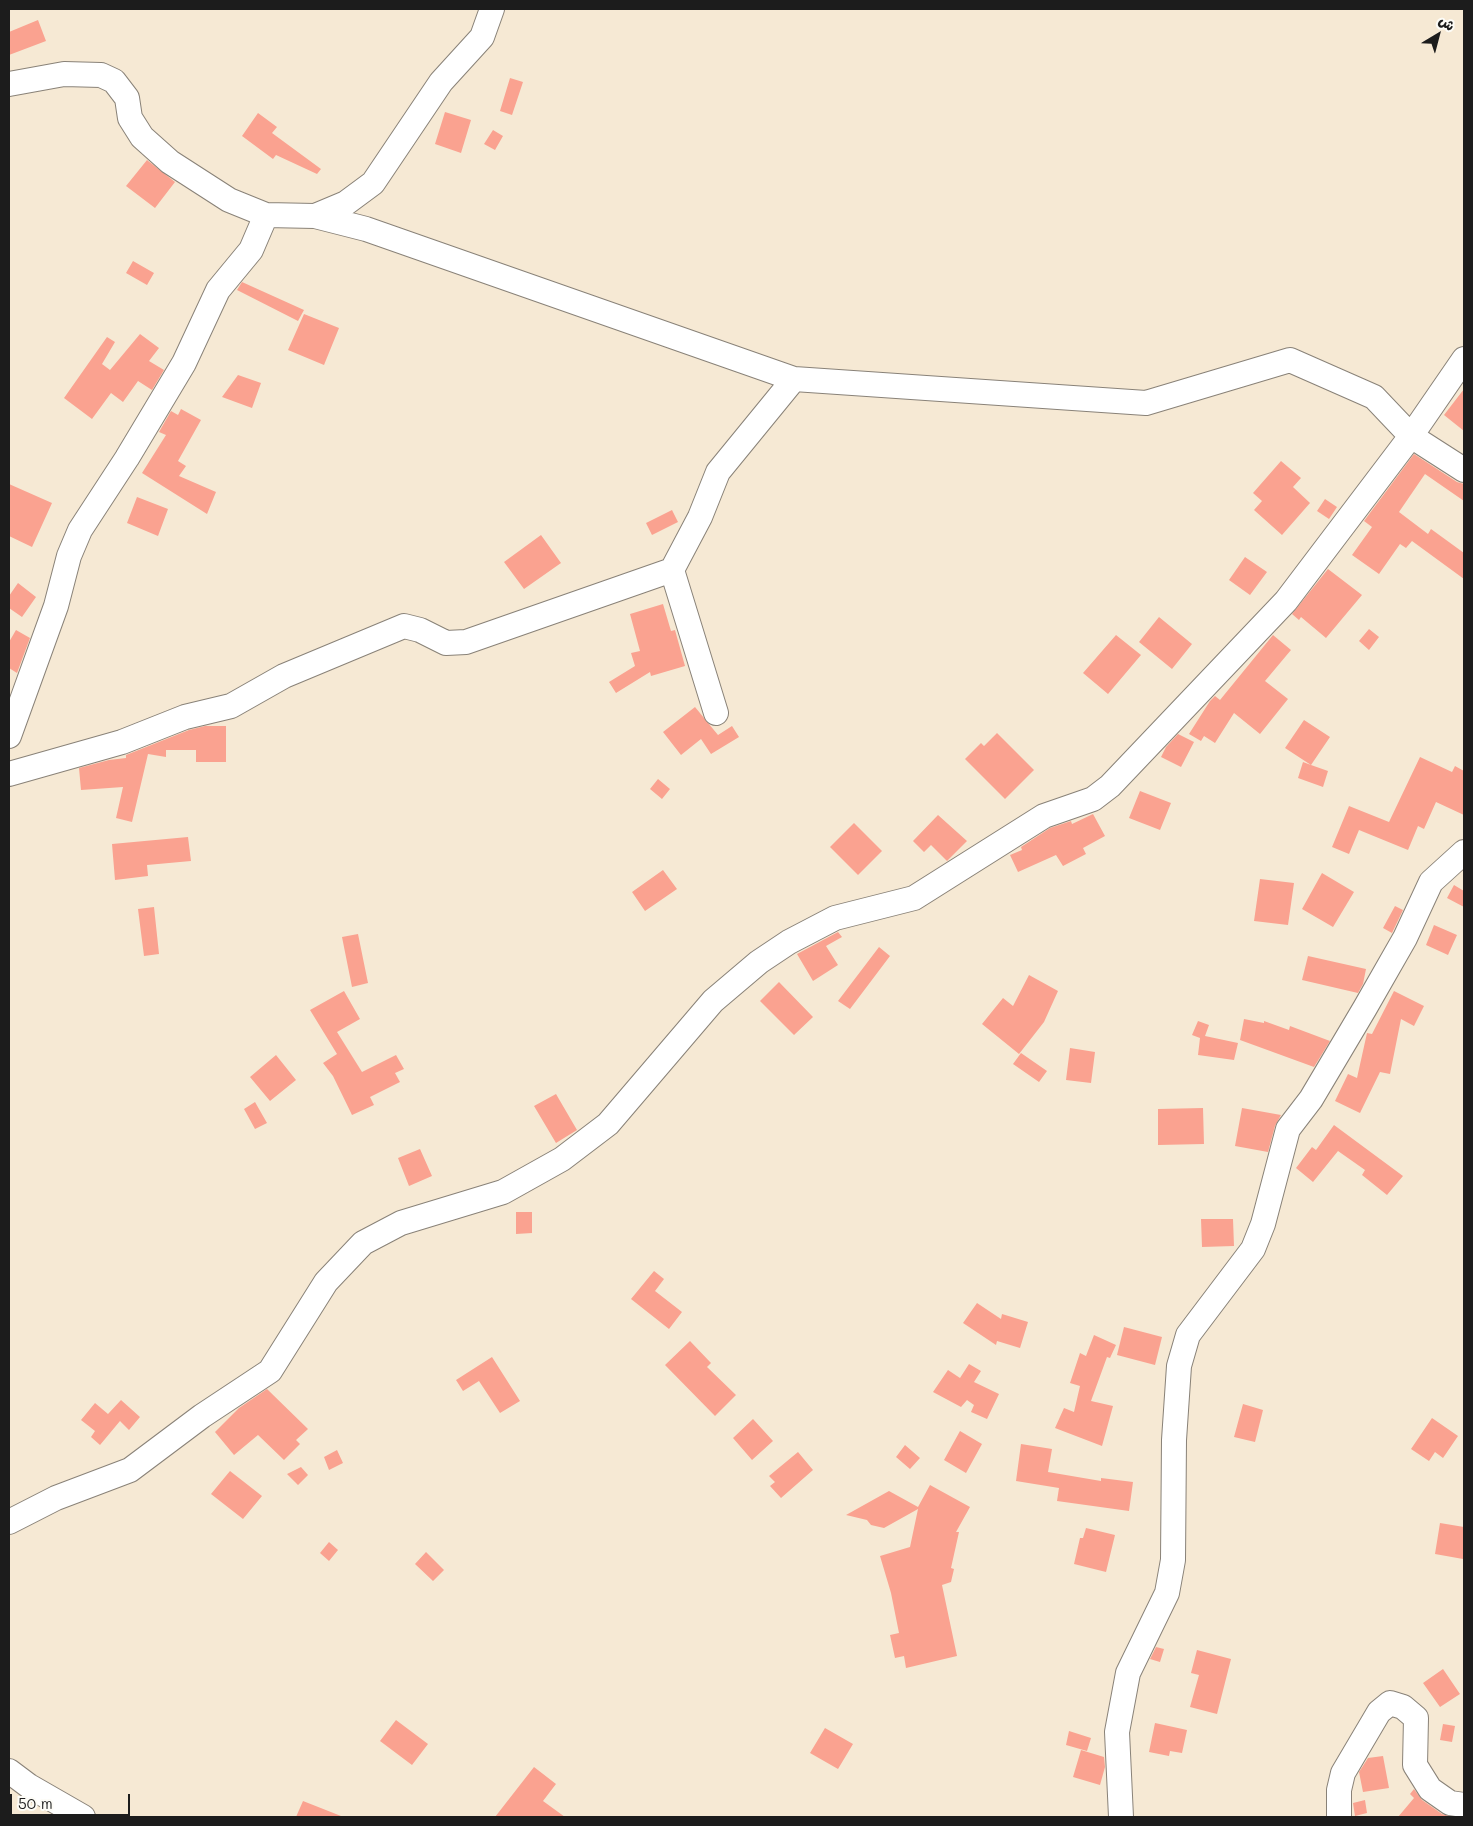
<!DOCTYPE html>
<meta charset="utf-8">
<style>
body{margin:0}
#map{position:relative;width:1473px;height:1826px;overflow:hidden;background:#f6e9d4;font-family:Mali,"Playpen Sans Arabic",sans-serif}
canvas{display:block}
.frame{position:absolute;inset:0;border:10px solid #1c1c1c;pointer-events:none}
.north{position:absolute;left:1413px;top:10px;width:50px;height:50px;-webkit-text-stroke:4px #fdfcf7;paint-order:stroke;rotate:37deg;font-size:14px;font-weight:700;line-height:20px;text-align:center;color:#1c1c1c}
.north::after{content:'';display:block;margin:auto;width:18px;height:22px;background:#1c1c1c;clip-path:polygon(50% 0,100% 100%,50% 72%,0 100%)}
.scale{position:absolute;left:10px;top:1794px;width:120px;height:22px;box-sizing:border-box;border:2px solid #1c1c1c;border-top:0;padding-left:6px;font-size:15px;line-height:18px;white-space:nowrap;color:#1c1c1c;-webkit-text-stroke:4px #fdfcf7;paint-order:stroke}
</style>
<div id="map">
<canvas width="1473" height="1826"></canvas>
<div class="frame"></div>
<div class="north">ش</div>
<div class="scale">50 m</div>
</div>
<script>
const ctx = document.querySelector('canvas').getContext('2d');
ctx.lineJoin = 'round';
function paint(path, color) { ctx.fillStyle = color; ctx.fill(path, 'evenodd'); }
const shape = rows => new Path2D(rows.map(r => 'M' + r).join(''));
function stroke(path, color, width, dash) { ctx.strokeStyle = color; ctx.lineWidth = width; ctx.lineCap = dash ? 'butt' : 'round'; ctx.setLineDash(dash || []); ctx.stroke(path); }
paint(shape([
 [38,20,46,41,9,55,9,32],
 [510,78,523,82,512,115,500,111],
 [445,112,471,120,461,153,435,144],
 [258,113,277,127,272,133,321,169,317,174,276,155,273,159,242,136],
 [493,130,503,136,495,150,484,144],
 [147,160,175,182,155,208,126,186],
 [133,261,154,273,147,285,126,273],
 [242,282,304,310,298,321,237,290],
 [304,314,339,328,324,365,288,350],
 [140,334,159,348,149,361,164,370,152,390,138,381,123,402,111,393,92,419,64,398,107,337,115,342,102,364,110,370],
 [238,375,261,383,252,408,222,397],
 [1464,389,1464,431,1444,415],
 [181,409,201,420,178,461,186,466,179,476,216,492,207,514,142,473,166,435,159,432,171,411,178,415],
 [1414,454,1457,482,1464,484,1464,501,1425,474,1399,512,1428,534,1431,529,1464,553,1464,579,1412,541,1406,548,1400,544,1379,574,1352,555,1372,527,1364,521],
 [1281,461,1301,478,1293,487,1310,503,1282,535,1254,510,1262,501,1253,493],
 [9,484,52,503,32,547,9,536],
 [137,497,168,509,158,536,127,523],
 [1325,499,1337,507,1329,519,1317,511],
 [672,510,678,522,652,535,646,523],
 [541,535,561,563,524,589,504,562],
 [1245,557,1267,572,1250,595,1229,580],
 [1328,569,1362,595,1326,638,1301,617,1299,620,1292,614],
 [18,583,36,597,22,617,9,608,9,596],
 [663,604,671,631,675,630,685,666,651,676,650,672,616,693,609,682,635,666,631,653,640,651,630,614],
 [1159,617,1192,644,1172,669,1139,642],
 [1369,629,1379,637,1369,650,1359,641],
 [16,630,30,638,17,673,9,668,9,642],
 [1116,635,1141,655,1108,694,1083,673],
 [1273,635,1291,650,1265,681,1288,699,1260,734,1234,713,1215,743,1204,736,1201,741,1189,734,1210,701,1215,696,1220,700],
 [695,707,718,735,732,726,739,737,711,754,701,739,681,755,663,732],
 [1304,720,1330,737,1311,765,1328,771,1323,787,1298,778,1303,762,1311,765,1285,748],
 [205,726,226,726,226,762,196,762,196,750,166,750,166,757,148,754,132,822,116,818,123,787,81,790,79,768,109,760,126,758,126,755,189,730],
 [997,733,1034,770,1005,799,965,759,981,743,984,746],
 [1178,734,1194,742,1181,767,1161,757,1166,747],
 [1420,757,1452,772,1455,766,1464,771,1464,815,1436,802,1424,829,1418,826,1408,850,1359,830,1349,854,1332,847,1349,806,1389,822],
 [658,779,670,789,662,799,650,789],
 [1140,791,1171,803,1160,830,1129,818],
 [1093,814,1105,836,1083,848,1086,854,1063,866,1056,855,1018,872,1010,855,1022,850,1021,847,1050,828,1071,821,1072,824],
 [938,815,967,841,947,861,931,845,924,852,913,841],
 [854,823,882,851,858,875,830,847],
 [188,837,191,861,147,865,148,876,115,880,112,844],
 [663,870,677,889,645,911,632,892],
 [1322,873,1354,892,1333,927,1302,909],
 [1260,879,1294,883,1288,925,1254,921],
 [1454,885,1464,891,1464,907,1447,898],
 [1395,906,1403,910,1392,933,1383,928],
 [154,907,159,954,144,956,138,909],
 [1434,925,1457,935,1448,955,1426,945],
 [838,932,842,937,826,946,838,965,813,981,797,954],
 [358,934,368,983,352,987,342,937],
 [879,947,890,956,850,1009,838,1001],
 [1308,956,1366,969,1363,984,1358,993,1302,980],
 [1029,975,1058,991,1044,1022,1019,1054,982,1024,1003,998,1013,1006],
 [779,982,813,1017,794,1035,760,1001],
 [344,991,360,1019,337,1032,362,1072,396,1055,404,1069,395,1073,400,1082,370,1097,374,1105,352,1115,333,1076,323,1063,337,1054,310,1010],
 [1394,991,1424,1006,1414,1026,1401,1019,1390,1074,1380,1072,1360,1113,1335,1101,1348,1074,1357,1078,1367,1033,1372,1034],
 [1244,1019,1264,1023,1264,1021,1289,1030,1290,1026,1330,1041,1314,1067,1240,1040],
 [1198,1021,1209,1025,1205,1036,1238,1043,1234,1060,1198,1055,1200,1038,1192,1035],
 [1070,1048,1095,1052,1091,1083,1066,1080],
 [1021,1053,1047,1071,1039,1082,1013,1064],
 [276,1055,296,1080,270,1101,250,1077],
 [556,1094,577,1130,556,1143,534,1106],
 [255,1102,267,1123,255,1129,244,1109],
 [1203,1108,1204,1144,1158,1145,1158,1109],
 [1242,1108,1281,1115,1275,1126,1268,1152,1235,1146],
 [1334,1125,1403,1176,1387,1195,1362,1175,1365,1170,1338,1151,1313,1182,1296,1168,1312,1147,1316,1150],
 [420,1149,432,1176,409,1186,398,1158],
 [516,1212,532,1212,532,1233,516,1234],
 [1201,1219,1233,1219,1234,1246,1202,1247],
 [654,1271,664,1279,655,1291,682,1312,669,1329,631,1299],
 [977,1303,1001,1319,1002,1314,1028,1322,1020,1348,997,1341,996,1345,963,1323],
 [1124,1327,1162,1337,1155,1365,1117,1355],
 [1094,1335,1116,1345,1110,1358,1107,1357,1091,1401,1113,1406,1102,1446,1055,1428,1064,1408,1074,1412,1080,1386,1070,1383,1080,1353,1086,1356],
 [690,1341,711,1363,707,1367,736,1395,715,1416,665,1365],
 [492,1357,520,1401,500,1413,479,1381,463,1391,456,1380],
 [969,1364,981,1371,974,1382,999,1394,987,1419,971,1412,974,1405,967,1400,961,1407,933,1392,948,1370,960,1378],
 [267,1389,308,1429,296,1440,300,1444,284,1460,258,1435,234,1455,215,1432,239,1408],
 [121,1400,140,1417,129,1430,120,1421,100,1445,91,1437,95,1431,81,1420,95,1403,108,1414],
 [1243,1404,1263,1410,1255,1442,1234,1437],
 [1432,1418,1458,1436,1443,1458,1435,1452,1429,1461,1411,1449],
 [753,1419,773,1441,752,1460,733,1438],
 [960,1431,982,1444,966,1473,944,1460],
 [1021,1444,1052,1449,1048,1472,1101,1481,1101,1478,1133,1482,1129,1511,1057,1501,1059,1488,1016,1481],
 [905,1445,920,1458,910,1469,896,1457],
 [337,1450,343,1463,329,1470,324,1457],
 [798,1452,813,1470,781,1498,770,1486,775,1482,769,1476],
 [301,1467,308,1475,298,1485,287,1474],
 [230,1471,262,1496,243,1519,211,1494],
 [930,1485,970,1507,956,1532,959,1532,951,1568,954,1569,951,1582,942,1585,957,1656,906,1668,904,1656,895,1658,890,1635,899,1633,891,1593,880,1556,910,1547,918,1509,884,1528,871,1525,867,1520,846,1515,889,1491,918,1507],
 [1440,1523,1464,1527,1463,1559,1435,1554],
 [1086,1528,1115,1535,1106,1572,1074,1564,1080,1538,1083,1538],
 [329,1542,338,1550,329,1561,320,1553],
 [426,1552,444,1570,433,1581,415,1564],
 [1156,1647,1164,1649,1160,1662,1150,1659],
 [1197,1650,1231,1659,1217,1714,1190,1707,1199,1675,1191,1673],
 [1443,1669,1460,1694,1440,1707,1423,1683],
 [396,1720,428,1744,412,1765,380,1741],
 [1155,1723,1187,1730,1182,1753,1170,1751,1169,1756,1149,1752],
 [1443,1724,1455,1726,1452,1742,1440,1740],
 [825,1728,853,1744,838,1769,810,1753],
 [1069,1731,1091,1738,1087,1751,1066,1745],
 [1081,1750,1104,1757,1105,1767,1100,1785,1073,1777],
 [1383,1756,1389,1788,1363,1792,1359,1772,1368,1758],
 [534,1767,556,1784,543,1801,565,1817,495,1817],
 [1414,1789,1422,1800,1442,1814,1453,1817,1398,1817,1414,1798,1410,1794],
 [1365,1800,1367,1813,1355,1816,1353,1803],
 [303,1801,341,1816,341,1817,296,1817]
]), '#faa290');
const minor = shape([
 [9,84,64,74,101,75,114,81,127,98,130,118,142,137,170,162,229,200,266,215,315,216,346,203,373,183,441,82,482,37,492,9],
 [315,216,366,229,794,379,1146,403,1290,360,1374,397,1411,436,1464,359],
 [716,713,672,570,700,517,718,472,794,379],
 [9,736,56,606,69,556,80,530,127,458,184,363,218,290,251,250,266,215],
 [9,774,122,742,185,717,231,706,284,676,404,626,420,630,446,643,466,642,672,570],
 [9,1522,56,1498,130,1470,202,1416,270,1371,326,1282,363,1243,401,1223,503,1192,562,1159,608,1124,713,1001,759,962,789,942,835,918,914,898,1044,816,1093,799,1110,786,1286,601,1411,436,1464,470],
 [9,1771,29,1786,83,1817],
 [1121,1817,1117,1732,1128,1673,1167,1593,1173,1560,1174,1440,1179,1366,1188,1335,1253,1249,1263,1224,1288,1129,1311,1099,1365,1008,1405,938,1431,882,1464,852],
 [1339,1817,1339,1790,1343,1773,1379,1712,1390,1703,1403,1707,1416,1718,1415,1765,1430,1789,1450,1803,1464,1805]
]);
stroke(minor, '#898278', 26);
stroke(minor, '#fff', 24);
</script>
